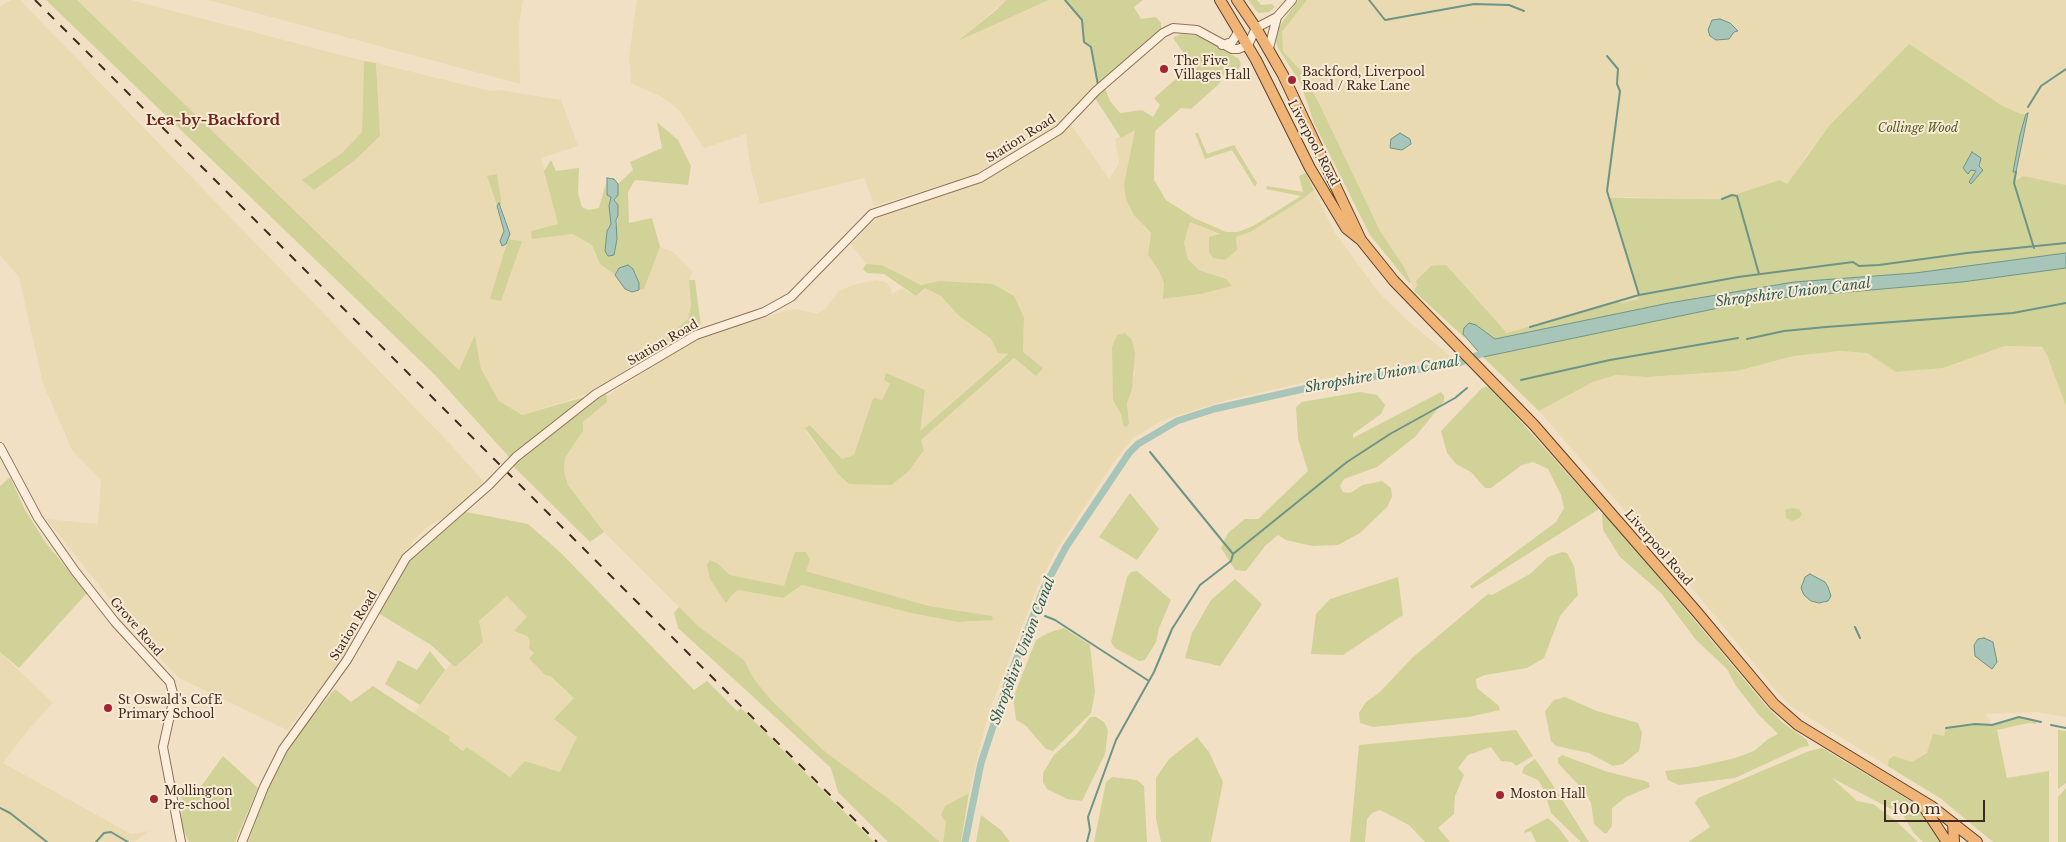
<!DOCTYPE html>
<style>
body{margin:0}
#map{position:relative;width:2066px;height:842px;overflow:hidden;background:#f2e0c5;font-family:"Libre Baskerville",serif}
canvas{display:block}
.scale{position:absolute;left:1884px;top:800px;width:101px;height:22px;box-sizing:border-box;border:2px solid #3e2b1e;border-top:0;padding-left:6px;font-size:15px;line-height:18px;white-space:nowrap;color:#3e2b1e;-webkit-text-stroke:4px #f9ebd6;paint-order:stroke}
</style>
<div id="map">
<canvas width="2066" height="842"></canvas>
<div class="scale">100 m</div>
</div>
<script>
const ctx = document.querySelector('canvas').getContext('2d');
ctx.lineJoin = 'round';
function paint(path, color) { ctx.fillStyle = color; ctx.fill(path, 'evenodd'); }
const shape = rows => new Path2D(rows.map(r => 'M' + r).join(''));
function stroke(path, color, width, dash) { ctx.strokeStyle = color; ctx.lineWidth = width; ctx.lineCap = dash ? 'butt' : 'round'; ctx.setLineDash(dash || []); ctx.stroke(path); }
function label(font, color, halo, rows, align = 'center') {
  ctx.font = font + ' "Libre Baskerville",serif'; ctx.lineWidth = 4; ctx.setLineDash([]); ctx.textBaseline = 'middle'; ctx.strokeStyle = halo; ctx.fillStyle = color; for (const [text, x, y, turn = 0] of rows) {
    ctx.save(); ctx.translate(x, y); ctx.rotate((+turn || 0) * Math.PI / 180); ctx.textAlign = isNaN(turn) ? turn : align; if (halo) ctx.strokeText(text, 0, 0); ctx.fillText(text, 0, 0); ctx.restore();
  }
}
paint(shape([
 [11,0,20,0,452,446,484,482,448,516,430,525,414,539,391,575,340,663,287,730,179,678,148,646,46,519,98,524,101,480,72,450,43,384,19,277,0,255,0,6],
 [77,0,131,0,364,61,362,132,342,153,303,180,314,190,354,161,380,136,376,63,490,91,500,90,561,100,578,146,541,158,558,224,531,231,532,238,573,234,592,245,600,264,615,275,625,289,632,292,644,289,660,247,673,252,693,272,689,280,691,305,688,319,636,363,591,393,522,415,499,401,481,369,475,336,459,370],
 [497,174,502,206,510,234,508,239,521,241,491,299,506,244,502,245,500,241,504,231,487,176],
 [208,0,523,0,519,25,520,84],
 [637,0,1006,0,960,40,1049,0,1065,0,1082,20,1084,42,1091,47,1098,85,1052,130,974,175,874,206,864,178,760,204,750,165,746,134,704,148,680,111,662,97,631,83,629,57],
 [1307,0,2066,0,2066,185,2049,182,2014,183,2028,113,2021,114,2001,105,1969,86,1874,82,1858,96,1807,155,1787,185,1737,196,1732,195,1722,199,1624,197,1640,299,1622,303,1616,301,1507,333,1446,266,1418,285,1414,291,1404,267,1380,231,1317,99,1300,70,1283,51,1281,43,1282,32],
 [1071,125,1109,179,1119,163,1115,139,1135,130,1124,184,1145,229,1151,233,1148,255,1159,271,1164,283,1164,299,1201,294,1231,286,1226,279,1199,270,1188,259,1184,243,1190,222,1221,235,1209,237,1209,252,1238,244,1235,237,1250,231,1300,201,1314,190,1335,233,1380,294,1408,321,1454,359,1414,363,1301,383,1224,401,1163,420,1133,438,1114,462,1057,549,1037,588,988,715,969,793,945,806,941,815,946,822,943,842,940,842,898,806,823,750,771,700,754,679,744,660,698,626,604,532,568,485,564,471,565,458,583,431,582,422,607,402,607,396,695,339,788,310,797,309,817,314,826,308,839,291,853,285,876,280,886,282,891,288,892,294,902,288,916,296,925,288,941,296,958,315,991,339,998,353,1008,353,919,432,925,390,886,374,884,380,890,384,882,400,872,401,854,455,842,459,811,425,805,428,807,433,838,474,849,484,909,471,924,450,921,440,1015,358,1026,369,1023,352,1024,319,939,281,921,285,882,265,866,264,851,244,874,220,896,210,970,186,987,178,1031,153],
 [1135,371,1127,403,1129,424,1123,425,1121,414,1113,400,1113,376],
 [710,560,717,563,730,575,784,586,787,578,806,571,929,606,992,616,984,621,958,622,911,613,802,585,783,598,738,590,731,596],
 [2005,346,2046,348,2066,406,2066,717,2036,712,1986,714,1992,725,1975,724,1926,790,1792,707,1777,692,1701,599,1539,411,1593,382,1616,375,1647,377,1737,371,1794,356,1840,351,1867,353,1897,372,1943,368],
 [507,596,528,617,515,632,527,636,534,653,529,658,574,698,577,737,560,772,525,761,510,777,467,748,464,751,414,713,451,663,455,667,479,621],
 [0,652,53,703,28,730,3,763,131,834,149,831,135,842,0,842]
]), '#e9dab2');
paint(shape([
 [46,0,77,0,459,370,475,335,481,369,499,401,522,415,591,395,510,458,434,374],
 [1006,0,1049,0,958,41,995,11],
 [1065,0,1143,0,1134,7,1141,19,1156,17,1161,23,1161,30,1098,85,1091,47,1084,42,1082,20],
 [1248,0,1257,0,1261,5,1272,4,1275,7,1269,12,1258,13],
 [1298,0,1307,0,1282,32,1283,51,1300,70,1317,99,1380,231,1404,267,1411,282,1409,283,1370,235,1314,123,1301,84,1278,48,1275,38,1277,30],
 [1181,34,1195,35,1209,41,1239,59,1241,64,1239,69,1233,73,1227,67,1219,84,1191,109,1181,108,1155,131,1154,180,1166,200,1194,218,1226,232,1238,232,1253,226,1301,196,1266,189,1267,186,1303,192,1299,176,1306,173,1314,190,1300,201,1250,232,1236,237,1237,250,1225,260,1213,258,1209,252,1209,237,1220,234,1190,222,1184,243,1188,259,1199,270,1226,279,1232,286,1201,294,1163,299,1164,283,1159,271,1148,255,1151,233,1134,215,1126,199,1124,184,1135,130,1121,138,1095,98,1105,88,1110,101,1120,113,1142,110,1153,117,1160,105,1154,98,1192,65,1173,38],
 [1909,44,2001,105,2021,114,2026,114,2013,172,2016,172,2014,182,2023,176,2066,185,2066,253,1915,273,1794,282,1669,303,1494,339,1476,325,1463,334,1466,339,1414,291,1417,285,1416,281,1431,266,1446,265,1507,333,1616,301,1622,303,1639,299,1609,198,1722,199,1780,180,1787,184,1830,125],
 [364,61,376,63,380,136,354,161,314,190,302,180,342,153,362,132],
 [657,122,678,140,691,166,688,185,635,180,628,192,629,223,652,218,660,247,644,289,639,290,639,283,633,269,628,265,619,268,615,275,600,264,592,245,573,234,532,239,531,231,558,224,544,171,551,160,556,171,579,168,578,193,582,207,588,210,599,208,606,183,607,195,611,197,609,206,611,224,607,231,605,251,608,256,617,226,618,205,614,200,618,195,618,184,633,170,630,162,662,148],
 [1195,133,1198,133,1207,154,1234,145,1257,183,1255,187,1232,150,1205,159],
 [497,174,502,206,499,203,497,206,487,176],
 [508,239,522,241,501,301,490,299],
 [866,264,882,265,921,285,939,281,993,284,1014,296,1024,318,1023,352,1043,368,1036,376,1014,358,921,440,924,450,909,471,891,485,849,484,838,474,805,428,810,425,842,459,854,455,872,401,874,398,882,400,890,384,884,380,886,373,925,390,920,431,1008,354,998,353,991,339,958,315,941,296,925,288,916,296,884,274,867,273,863,269],
 [2066,268,2066,406,2047,355,2042,347,2005,346,1943,368,1896,372,1867,353,1840,351,1794,356,1737,371,1647,377,1616,375,1593,382,1539,411,1483,357,1757,300,1962,282],
 [689,280,695,280,701,327,636,363,688,319,691,305],
 [1125,333,1132,340,1135,353,1132,389,1127,403,1129,424,1126,427,1123,425,1121,414,1113,400,1112,347,1117,335],
 [1489,386,1599,509,1472,589,1470,586,1556,522,1564,508,1561,495,1548,469,1533,462,1522,465,1491,488,1485,488,1471,472,1456,464,1447,453,1441,431,1482,388],
 [1360,392,1377,395,1385,405,1381,414,1353,434,1353,438,1441,392,1444,396,1444,401,1416,436,1377,467,1344,479,1340,486,1343,492,1350,493,1363,485,1382,481,1391,488,1392,497,1387,507,1360,533,1338,545,1312,546,1286,540,1278,535,1265,546,1246,571,1235,570,1221,548,1228,533,1245,519,1258,519,1308,471,1298,439,1296,407,1302,402],
 [605,394,607,396,607,402,583,422,583,431,565,458,564,471,568,485,604,532,590,542,513,466,582,409],
 [10,477,25,510,46,543,87,593,19,668,0,652,0,486],
 [1130,493,1159,529,1137,560,1099,537],
 [1792,508,1799,509,1802,514,1799,518,1792,521,1786,518,1785,510],
 [466,512,528,524,560,552,694,690,707,681,737,711,741,708,874,842,248,842,273,775,300,730,335,689,351,702,373,686,450,737,449,740,463,751,467,747,510,777,525,761,560,772,577,737,554,719,574,698,550,676,545,675,529,658,534,653,529,648,530,642,527,636,514,631,527,617,507,596,479,621,483,642,455,667,431,645,378,613,408,563],
 [1604,512,1767,707,1783,723,1807,740,1809,746,1802,747,1735,778,1679,785,1668,780,1665,771,1696,767,1735,758,1754,751,1768,739,1778,734,1759,715,1736,686,1727,669,1696,640,1661,593,1620,557,1603,530,1602,514],
 [795,552,806,552,810,560,806,571,929,606,992,616,993,620,958,622,911,613,802,585,783,598,738,590,731,596,726,603,710,579,707,565,710,560,717,563,730,575,784,586],
 [1562,552,1567,553,1574,566,1578,595,1560,616,1544,658,1527,668,1485,675,1476,679,1477,688,1499,706,1500,710,1469,717,1373,727,1360,723,1359,713,1366,702,1380,692,1412,658,1488,594,1492,595,1501,590,1530,574,1548,557],
 [1137,571,1171,600,1159,628,1156,642,1145,660,1139,661,1115,648,1111,642,1127,577,1131,572],
 [1398,577,1403,615,1343,655,1311,654,1316,614,1330,599],
 [1235,579,1262,604,1220,666,1185,658,1192,633,1211,600],
 [679,607,698,626,744,660,754,679,771,700,823,750,898,806,940,842,888,842,838,792,831,768,678,628,674,613],
 [1064,628,1090,645,1095,692,1091,713,1053,751,1046,749,1025,725,1016,720,1013,698,1036,640,1048,633],
 [430,651,445,670,420,705,385,684,398,660,417,670],
 [1565,697,1597,711,1638,723,1642,733,1639,751,1623,764,1613,766,1589,753,1556,746,1551,741,1545,711,1554,700],
 [1090,717,1096,717,1104,722,1108,730,1105,754,1082,801,1067,799,1047,789,1043,782,1043,773,1054,755,1076,735],
 [2019,717,2036,722,2036,724,2029,723,1997,730,2007,778,2049,771,2049,842,1993,842,1940,798,1888,766,1889,759,1894,756,1912,762,1927,753,1933,734,1944,736,1946,728,1975,724,1992,725],
 [1516,730,1533,756,1516,766,1512,762,1501,761,1491,747,1468,755,1458,768,1464,775,1455,796,1454,814,1438,828,1450,842,1425,842,1409,825,1380,810,1372,813,1367,819,1365,842,1350,842,1359,745],
 [2058,730,2066,731,2066,783,2058,789],
 [1197,737,1209,752,1223,782,1211,842,1161,842,1156,818,1156,778,1169,759],
 [1822,748,1909,800,1924,814,1941,842,1923,842,1913,832,1900,810,1893,810,1832,778,1857,801,1873,804,1896,821,1918,842,1688,842,1710,827,1695,803,1698,798,1809,751],
 [1562,755,1608,772,1645,781,1649,783,1650,787,1626,797,1612,808,1612,826,1607,833,1604,833,1594,824,1591,803,1586,793,1558,763,1558,758],
 [223,756,258,788,235,842,189,842,182,827,181,796,197,792],
 [1535,759,1547,776,1589,842,1581,842,1551,813,1544,790,1538,780,1522,773,1524,767],
 [1112,777,1137,780,1144,786,1147,842,1094,842,1106,782],
 [2066,788,2066,842,2058,842,2058,797],
 [969,793,961,842,943,842,946,822,941,815,945,806],
 [981,815,1001,830,1010,842,976,842],
 [1548,818,1558,827,1569,842,1536,842,1531,831,1524,833,1525,830]
]), '#d0d298');
const water = shape([
 [1720,19,1730,23,1738,31,1734,32,1729,39,1716,40,1710,36,1708,30,1712,20,1720,19],
 [2028,113,2016,172,2013,172,2020,135,2026,114,2028,113],
 [1400,133,1410,139,1411,144,1402,150,1390,148,1391,139,1400,133],
 [1972,152,1981,158,1979,166,1983,170,1971,184,1969,182,1976,171,1971,170,1968,174,1963,168,1972,152],
 [607,178,614,179,618,184,618,195,614,200,618,205,618,215,616,220,617,239,614,255,608,256,605,251,607,231,611,224,609,206,611,197,607,195,607,178],
 [499,203,510,234,506,244,502,246,500,241,504,231,497,206,499,203],
 [2066,253,2066,268,1962,282,1757,300,1483,357,1463,334,1464,328,1469,323,1476,325,1495,339,1669,303,1794,282,1915,273,2066,253],
 [628,265,633,269,639,283,639,290,632,292,625,289,615,275,619,268,628,265],
 [1810,574,1825,582,1828,587,1831,596,1828,601,1819,603,1811,601,1804,595,1801,588,1805,577,1810,574],
 [1984,638,1993,642,1997,662,1992,669,1975,656,1974,645,1978,639,1984,638]
]);
paint(water, '#a7c5b9');
stroke(water, '#6d9587', 1);
stroke(shape([
 [1065,0,1082,20,1084,42,1091,47,1098,85],
 [1369,0,1385,20,1474,4,1509,5,1524,11],
 [1607,56,1618,69,1617,84,1620,91,1607,191,1639,295],
 [2028,107,2041,86,2066,69],
 [2016,172,2014,183,2034,248],
 [1722,199,1732,195,1737,196,1759,274],
 [1530,327,1639,295,1738,277,1853,262,1859,266,1879,265,1967,253,2066,243],
 [1747,339,1784,331,1826,327,2013,313,2066,303],
 [1521,380,1610,360,1738,338],
 [1150,452,1233,554],
 [1045,616,1055,620,1149,681],
 [1855,627,1860,638],
 [2051,725,2066,728],
 [1946,728,1975,724,1992,725,2019,717,2041,722],
 [0,808,10,813,47,842],
 [96,842,104,833,111,832,128,842],
 [1087,842,1090,830,1088,817,1116,740,1154,672,1172,629,1200,585,1231,561,1233,554,1347,462,1390,434,1455,398,1467,388]
]), '#6d9587', 2);
stroke(shape([
 [965,842,981,763,1009,678,1044,588,1066,547,1129,453,1138,444,1177,421,1214,409,1321,385,1459,363,1488,351]
]), '#a7c5b9', 7);
const tertiary = shape([
 [1222,45,1232,42,1239,31],
 [1269,48,1277,17,1292,0],
 [0,447,38,518,75,571,115,622,170,682,174,697,163,747,181,842],
 [516,457,596,394,696,335,764,312,791,297,872,214,980,178,1059,130,1096,91,1163,33,1173,28,1197,30,1232,49,1238,49,1248,45,1256,28,1277,17],
 [242,842,264,787,283,749,347,660,406,558,489,485]
]);
const trunk = shape([
 [1220,0,1256,60,1310,168,1346,228,1361,240,1394,281,1534,425,1696,611,1774,704,1798,725,1931,806,1977,842],
 [1237,0,1256,28,1283,75,1361,240],
 [1922,804,1947,842],
 [1953,823,1954,842]
]);
stroke(tertiary, '#8f7159', 10);
stroke(trunk, '#5d3f2d', 12);
stroke(tertiary, '#fceeda', 8);
stroke(trunk, '#efb476', 10);
stroke(shape([
 [35,0,877,842]
]), '#3e2b1e', 2, [9, 9]);
const tertiaryBridge = shape([
 [489,485,516,457]
]);
stroke(tertiaryBridge, '#8f7159', 10, []);
stroke(tertiaryBridge, '#fceeda', 8);
for (const [x, y, r, color] of [
 [1164,69,5,"#a42431"],
 [1292,80,5,"#a42431"],
 [108,708,5,"#a42431"],
 [1500,795,5,"#a42431"],
 [154,799,5,"#a42431"]
]) { const dot = new Path2D(); dot.arc(x, y, r, 0, 2 * Math.PI); ctx.fillStyle = color; ctx.fill(dot); stroke(dot, '#f9ebd6', 2); }
label('12px', '#3e2b1e', '#f9ebd6', [
 ["The Five",1174,62],
 ["Villages Hall",1174,76],
 ["Backford, Liverpool",1302,73],
 ["Road / Rake Lane",1302,87],
 ["St Oswald's CofE",118,701],
 ["Primary School",118,715],
 ["Mollington",164,792],
 ["Pre-school",164,806],
 ["Moston Hall",1510,795]
], 'left');
label('italic 12px', '#545c23', '#f9ebd6', [
 ["Collinge Wood",1918,129]
]);
label('12px', '#3e2b1e', '#f9ebd6', [
 ["Station Road",1021,139,-32],
 ["Liverpool Road",1313,143,62],
 ["Station Road",663,343,-30],
 ["Liverpool Road",1658,548,49],
 ["Station Road",354,626,-59],
 ["Grove Road",136,627,49]
]);
label('italic 14px', '#2c5f57', '#f9ebd6', [
 ["Shropshire Union Canal",1793,293,-7],
 ["Shropshire Union Canal",1382,375,-10],
 ["Shropshire Union Canal",1023,651,-69]
]);
label('bold 15px', '#6f231a', '#f9ebd6', [
 ["Lea-by-Backford",213,121]
]);
</script>
